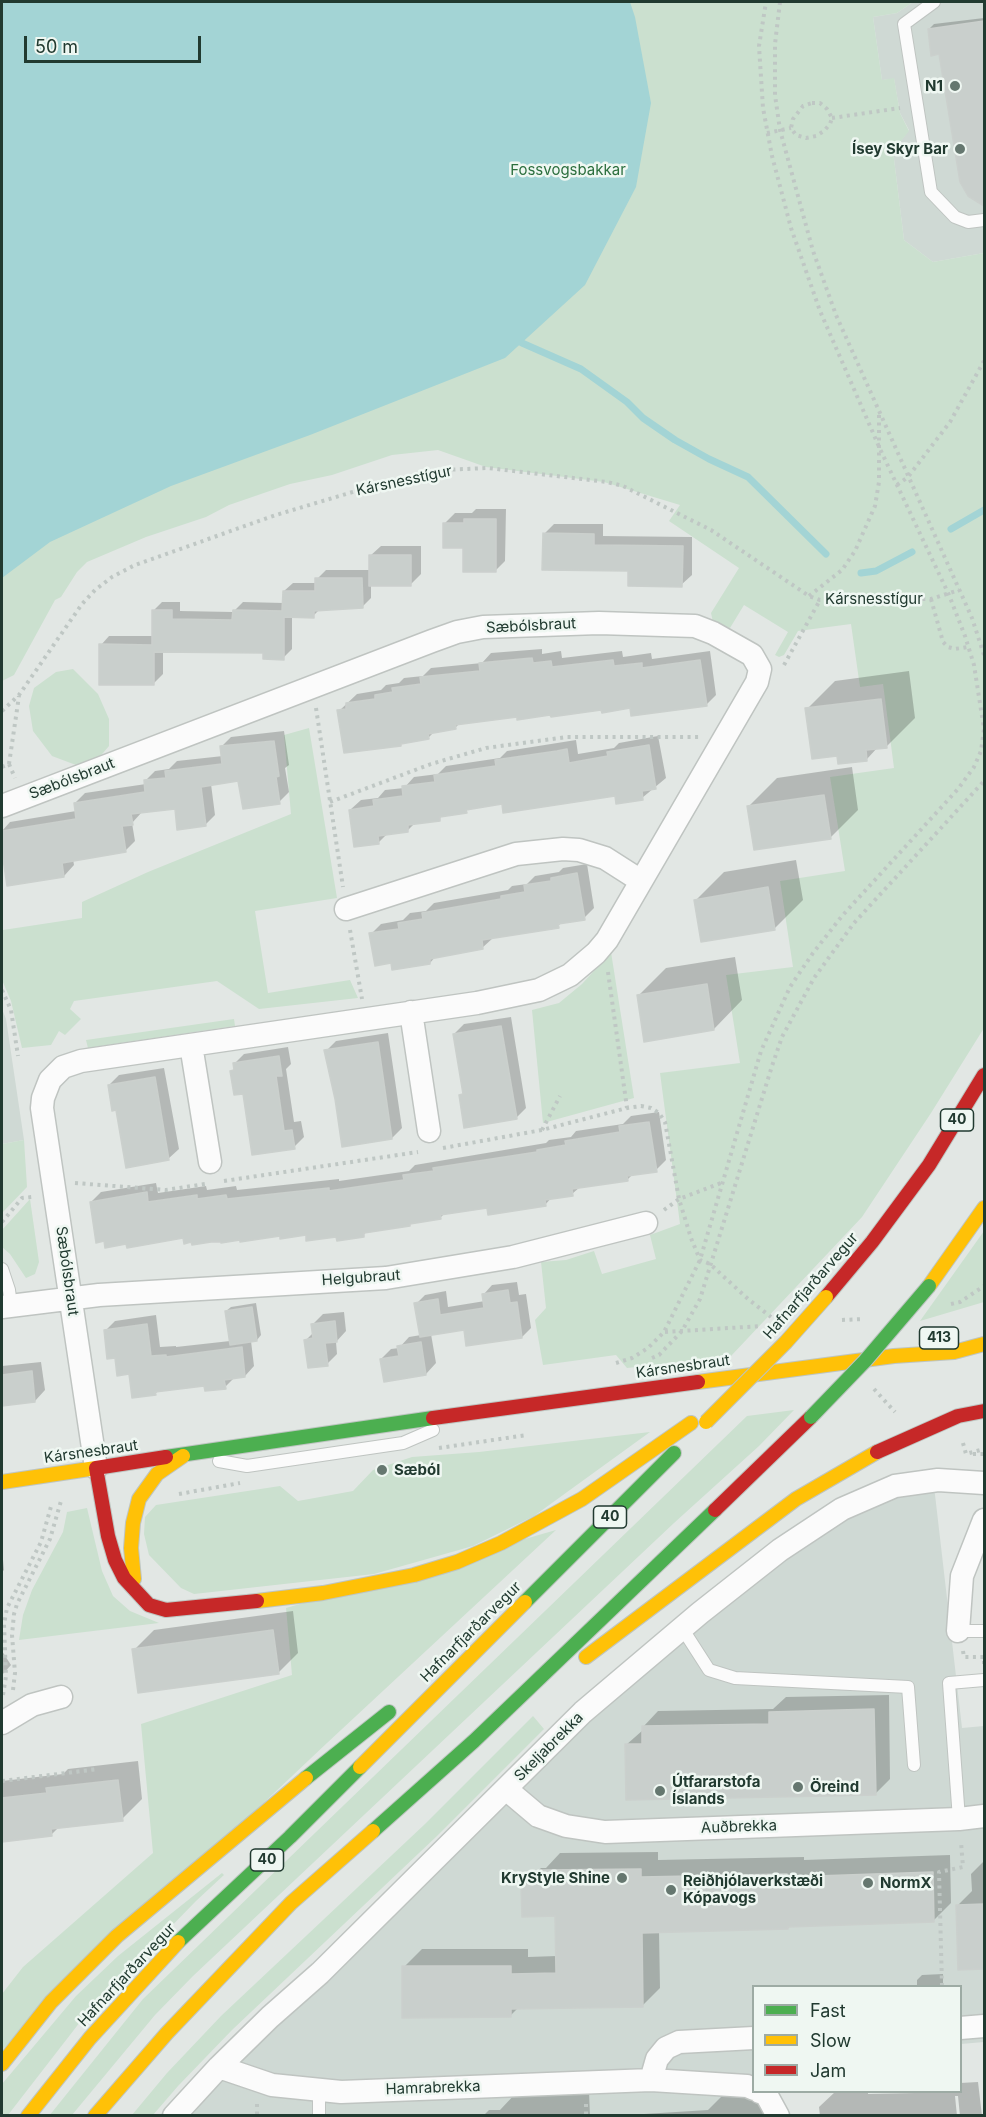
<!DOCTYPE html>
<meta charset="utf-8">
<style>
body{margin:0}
#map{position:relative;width:986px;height:2117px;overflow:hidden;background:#e2e7e4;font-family:Inter,sans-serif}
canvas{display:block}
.frame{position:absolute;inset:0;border:3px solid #213a30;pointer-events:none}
.legend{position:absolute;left:752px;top:1985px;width:210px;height:108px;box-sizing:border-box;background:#eff7f2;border:2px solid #9daba4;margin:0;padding:8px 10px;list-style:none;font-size:18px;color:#213a30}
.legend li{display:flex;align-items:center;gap:12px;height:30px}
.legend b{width:30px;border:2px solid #9daba4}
.scale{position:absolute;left:24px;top:36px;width:177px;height:27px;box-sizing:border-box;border:3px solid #213a30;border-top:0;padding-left:8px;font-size:18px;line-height:21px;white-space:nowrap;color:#213a30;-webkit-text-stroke:4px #eff7f2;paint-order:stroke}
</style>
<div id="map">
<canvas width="986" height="2117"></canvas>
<div class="frame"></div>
<ul class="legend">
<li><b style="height:8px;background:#4caf50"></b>Fast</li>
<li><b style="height:8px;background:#ffc107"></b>Slow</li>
<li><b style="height:8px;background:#c62828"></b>Jam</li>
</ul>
<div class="scale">50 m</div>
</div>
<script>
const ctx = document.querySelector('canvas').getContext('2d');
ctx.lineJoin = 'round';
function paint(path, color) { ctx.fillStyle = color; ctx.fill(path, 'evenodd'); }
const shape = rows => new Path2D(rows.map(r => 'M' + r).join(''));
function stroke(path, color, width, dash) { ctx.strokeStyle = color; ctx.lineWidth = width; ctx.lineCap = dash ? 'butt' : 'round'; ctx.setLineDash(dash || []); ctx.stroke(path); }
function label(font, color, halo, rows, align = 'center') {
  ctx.font = font + ' Inter,sans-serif'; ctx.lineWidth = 5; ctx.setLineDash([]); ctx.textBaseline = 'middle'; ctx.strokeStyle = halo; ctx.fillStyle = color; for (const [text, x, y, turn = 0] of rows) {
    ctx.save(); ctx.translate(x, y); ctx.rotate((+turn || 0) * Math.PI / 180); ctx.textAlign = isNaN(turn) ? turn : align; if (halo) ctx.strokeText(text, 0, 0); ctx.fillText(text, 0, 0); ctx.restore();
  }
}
paint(shape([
 [913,2,984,2,984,253,933,262,904,240,893,151,909,130,900,113,894,79,882,80,873,17,897,13],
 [2,1009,6,1019,24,1140,2,1144],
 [934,1486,962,1728,984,1726,984,2042,961,2044,960,1986,754,1986,754,2092,778,2092,775,2115,191,2116,237,2061,588,1715,845,1511]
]), '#cfd9d4');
paint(shape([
 [24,2,913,2,897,13,873,17,882,80,894,78,900,113,909,131,893,151,904,240,933,262,984,253,984,1028,931,1113,862,1217,731,1356,627,1368,616,1355,543,1365,535,1320,546,1308,541,1262,566,1260,594,1251,602,1274,656,1259,650,1235,680,1224,660,1073,740,1063,726,975,793,967,780,881,845,871,830,777,894,768,883,684,860,687,851,624,798,631,784,655,779,657,775,655,788,632,744,605,730,628,713,622,711,613,739,568,669,521,680,505,604,482,486,467,438,450,392,455,332,475,290,484,229,505,206,517,146,537,87,562,77,572,61,597,55,600,14,675,2,681,2,29],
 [73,669,98,694,109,719,109,746,97,760,76,765,52,756,33,731,29,706,34,688,56,672],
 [309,728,337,898,255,911,268,993,350,980,358,998,259,1009,217,981,74,1001,70,1009,81,1019,65,1035,59,1031,51,1045,22,1048,11,1001,2,980,2,923,3,930,82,918,82,902,148,872,291,814,284,735],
 [611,952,634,1098,543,1123,532,1010,559,1003,582,984],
 [234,1019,235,1026,88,1048,86,1040],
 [24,1140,27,1187,2,1213,2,1144],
 [30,1199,39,1262,35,1274,26,1278,10,1254,2,1247,2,1230],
 [984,1231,984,1302,920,1321],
 [794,1410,759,1446,674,1523,193,1976,155,2015,72,2115,49,2116,143,1999,747,1416],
 [650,1432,534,1516,473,1546,374,1574,194,1594,181,1588,149,1555,144,1534,145,1517,156,1505,280,1486,298,1501,353,1491,373,1470,412,1457,479,1452],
 [87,1508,102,1571,113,1596,130,1611,159,1623,19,1640,23,1615,32,1590,63,1532,67,1512],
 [556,1530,327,1743,2,2050,2,1994,23,1967,153,1853,141,1724,292,1675,286,1608],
 [533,1716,544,1729,437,1836,232,2030,178,2086,153,2115,132,2115,167,2073,221,2016,425,1824],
 [222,1873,224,1875,196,1901,87,2013,8,2115,2,2115,2,2084,76,1996,118,1956]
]), '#cbe0cf');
paint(shape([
 [2,2,630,2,635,17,651,103,636,187,585,285,505,358,310,435,171,486,50,542,2,578]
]), '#a3d4d5');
paint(shape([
 [984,18,984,203,982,203,941,52,929,29,934,24],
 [476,509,506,509,505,561,495,571,464,547,445,523,455,513,472,513],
 [554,524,603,524,603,536,692,537,692,575,681,585,544,534],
 [381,546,421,546,421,574,411,584,371,584,371,598,362,607,320,609,313,616,292,616,292,649,283,658,264,652,163,650,163,674,154,683,101,645,109,636,153,636,153,611,162,602,180,602,180,611,233,612,243,602,284,603,284,591,293,583,317,583,317,579,326,570,370,570,370,556],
 [542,649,542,654,561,651,562,658,622,651,623,657,651,653,652,659,710,651,716,695,706,705,603,708,518,715,460,723,455,728,435,731,428,738,339,711,357,694,381,690,386,685,399,683,404,678,423,676,431,668,482,663,491,653],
 [909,671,915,718,887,746,878,747,867,759,838,755,807,709,835,681],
 [284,731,289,765,285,768,289,792,279,802,240,780,211,784,215,815,205,825,176,807,142,812,132,823,135,841,125,851,73,859,74,865,64,876,8,884,2,843,2,831,10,822,76,811,75,803,85,793,146,784,145,781,155,771,169,769,177,761,223,756,221,747,231,737],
 [658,736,666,778,642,798,616,795,503,803,470,808,466,811,444,814,439,819,415,823,408,830,388,833,379,842,350,810,361,800,378,798,385,790,404,788,414,777,438,774,446,766,500,758,507,751,576,740,578,754,614,748,619,743],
 [852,767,858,810,830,838,749,806,777,778],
 [796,860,803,900,775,928,703,941,696,900,724,872],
 [587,864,594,908,584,918,563,921,558,926,493,938,482,948,436,956,430,963,392,962,371,934,381,924,403,920,410,913,426,911,434,903,508,890,512,886,527,884,535,876,559,872,563,868],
 [735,957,742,1000,714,1029,638,996,666,968],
 [511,1017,526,1108,516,1118,461,1095,464,1092,454,1034,464,1024],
 [388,1033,402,1128,392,1138,336,1098,326,1051,336,1041],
 [288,1047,291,1064,286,1069,294,1122,301,1121,304,1137,294,1147,244,1092,232,1071,235,1068,234,1064,244,1054],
 [164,1068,179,1149,168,1159,117,1108,109,1085,119,1075],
 [659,1112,666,1160,656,1170,633,1174,627,1180,580,1187,572,1194,552,1197,545,1205,489,1207,445,1213,440,1218,368,1231,363,1235,307,1233,241,1239,185,1237,91,1202,101,1192,156,1183,158,1193,206,1186,207,1190,236,1186,237,1190,339,1179,339,1181,409,1171,415,1165,546,1143,549,1140,571,1137,576,1131,623,1124,631,1116],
 [517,1282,519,1295,526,1294,531,1328,522,1337,465,1329,431,1334,436,1363,426,1374,381,1359,391,1349,399,1348,409,1337,421,1335,416,1304,425,1295,446,1291,448,1307,485,1301,484,1294,492,1285],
 [256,1303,261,1335,257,1340,251,1341,254,1366,245,1376,235,1377,225,1387,205,1384,159,1390,155,1394,130,1373,116,1356,105,1331,115,1321,156,1315,160,1347,176,1346,176,1347,230,1341,226,1311,231,1307],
 [344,1312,346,1331,336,1342,337,1354,327,1364,306,1340,314,1332,313,1324,323,1314],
 [41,1362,45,1390,35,1401,2,1405,2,1366],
 [2,1549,4,1570,2,1572],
 [293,1611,298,1653,278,1673,134,1650,154,1630],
 [2,1651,11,1665,2,1675],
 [889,1695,890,1779,875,1794,626,1745,643,1730,643,1727,658,1711,773,1709,786,1697],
 [138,1761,142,1799,122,1819,59,1827,51,1835,2,1840,2,1781,63,1774,68,1769],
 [658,1852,658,1860,804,1857,804,1860,950,1855,951,1903,934,1920,790,1925,788,1928,659,1931,660,1988,642,2006,518,2008,510,2016,404,1967,422,1949,528,1949,528,1957,557,1956,556,1915,523,1885,541,1868,546,1868,560,1853],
 [984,1861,984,1967,959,1968,957,1906,972,1891,971,1874],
 [943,1974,943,1986,917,1986,917,1980,922,1975],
 [978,2082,982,2116,960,2116,958,2096,955,2096,957,2116,820,2116,819,2107,835,2092,868,2092,868,2094,960,2092,960,2083],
 [754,2090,774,2116,612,2116,708,2110,727,2091],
 [589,2091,590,2116,483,2116,489,2110,500,2110,516,2093]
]), '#0003');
stroke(shape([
 [522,343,581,369,627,402,643,418,675,440,709,459,748,477,826,554],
 [951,529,984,510],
 [861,573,876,571,912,552]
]), '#a3d4d5', 7);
const building = shape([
 [984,21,984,206,968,196,960,182,939,54,931,56,928,29,984,21],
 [464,519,496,519,496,572,463,572,463,548,443,548,443,523,464,523,464,519],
 [543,533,594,534,594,545,683,546,682,587,628,586,628,571,542,570,543,533],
 [369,555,411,555,411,586,369,586,369,555],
 [315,578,362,578,363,608,314,611,314,618,284,617,284,660,263,659,263,653,154,652,154,685,99,685,99,644,152,645,152,610,172,610,172,619,232,620,233,610,282,611,283,591,315,591,315,578],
 [532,658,533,663,551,661,552,667,613,660,614,666,642,663,642,668,700,660,707,706,631,716,630,708,602,713,601,710,551,717,550,715,517,720,517,717,455,725,456,729,428,734,429,739,401,744,401,746,344,753,337,710,346,709,346,703,375,699,375,695,393,692,392,688,421,684,420,677,480,671,479,663,532,658],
 [881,699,887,748,866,750,867,761,838,764,837,756,812,759,805,708,881,699],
 [274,741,279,776,276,777,280,804,243,809,238,781,201,787,206,826,177,830,175,809,131,814,133,825,122,826,126,852,62,863,64,877,7,886,2,852,2,831,76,819,74,803,145,792,144,780,166,778,165,771,222,764,220,746,274,741],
 [649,745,656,789,642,791,643,800,616,804,615,796,503,813,502,804,466,810,467,813,440,817,440,821,408,825,408,832,378,836,379,844,354,847,349,810,374,806,373,800,403,796,402,786,435,782,434,775,496,766,495,760,557,751,567,749,569,763,608,756,607,752,649,745],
 [824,795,831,839,754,850,747,806,824,795],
 [577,873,585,920,558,924,559,928,482,940,483,949,430,959,430,964,392,970,391,963,375,966,369,933,399,929,398,923,423,919,422,913,501,899,501,896,525,892,524,885,551,881,551,878,577,873],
 [768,887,775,930,701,942,694,900,768,887],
 [707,984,714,1030,644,1042,637,995,707,984],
 [501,1026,517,1119,464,1128,459,1095,463,1094,453,1034,501,1026],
 [378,1042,392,1139,342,1147,335,1099,324,1050,378,1042],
 [279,1056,282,1076,276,1076,284,1131,292,1130,295,1149,252,1155,243,1094,234,1095,230,1071,234,1070,233,1063,279,1056],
 [155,1077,169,1160,126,1168,116,1110,112,1111,108,1085,155,1077],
 [649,1122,657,1172,627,1176,628,1181,572,1189,573,1196,545,1200,546,1206,488,1215,487,1208,440,1215,441,1219,410,1224,410,1226,364,1233,364,1237,337,1241,336,1237,306,1241,306,1235,280,1239,280,1236,240,1242,240,1240,221,1243,221,1242,211,1242,192,1245,191,1242,184,1244,183,1238,127,1248,126,1244,105,1248,104,1241,96,1243,90,1202,147,1192,148,1202,197,1195,197,1199,226,1195,227,1199,329,1188,329,1191,404,1180,403,1175,434,1171,433,1168,537,1152,537,1150,566,1145,565,1141,620,1132,619,1126,649,1122],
 [508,1290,510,1303,517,1302,522,1338,466,1346,464,1330,420,1337,414,1303,438,1299,440,1315,484,1308,482,1294,508,1290],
 [252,1307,257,1341,230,1345,225,1311,252,1307],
 [335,1321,337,1342,325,1343,328,1366,308,1368,304,1340,313,1338,311,1324,335,1321],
 [147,1324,151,1356,166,1355,166,1357,242,1347,245,1377,224,1380,226,1389,205,1391,204,1386,155,1392,156,1395,132,1398,129,1374,117,1376,115,1358,107,1359,104,1330,147,1324],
 [421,1342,426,1375,384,1382,380,1359,399,1356,397,1346,421,1342],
 [32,1371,35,1402,2,1406,2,1375,32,1371],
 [273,1630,279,1674,138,1693,132,1649,273,1630],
 [874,1709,876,1795,626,1800,625,1744,642,1744,642,1726,769,1724,769,1712,874,1709],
 [118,1780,123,1821,51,1829,52,1836,2,1842,2,1798,47,1793,46,1788,118,1780],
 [641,1869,641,1877,787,1874,787,1877,933,1872,934,1922,788,1927,788,1929,642,1933,643,2007,511,2009,511,2017,402,2018,402,1966,511,1966,511,1974,556,1973,555,1916,522,1917,521,1885,541,1884,541,1870,641,1869],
 [984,1904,984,1969,958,1970,956,1905,984,1904]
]);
paint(building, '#c9cfcc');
stroke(building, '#cbd0cd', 1.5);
const lane = shape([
 [934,2,904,24,931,192,955,217,968,222,984,220],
 [2,1269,9,1290,11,1305],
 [219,1461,247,1466,403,1443,433,1430],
 [682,1628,709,1670,735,1678,908,1687,914,1765],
 [958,1631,984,1631],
 [959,1819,949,1683,984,1680],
 [319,2089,319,2116]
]);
const street = shape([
 [2,806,432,641,457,632,483,627,599,623,695,626,713,633,752,655,760,669,757,682,607,940,596,953,570,975,539,990,477,1003,81,1061,63,1067,50,1080,43,1098,42,1108,96,1468],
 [346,909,516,854,563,849,579,850,605,858,641,881],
 [411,1012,429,1131],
 [191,1045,210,1162],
 [2,1307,99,1295,386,1278,513,1257,646,1223],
 [958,1631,962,1576,984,1520],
 [2,1723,32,1705,61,1697],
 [506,1789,538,1816,566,1826,605,1832,959,1819,984,1816],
 [960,2028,984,2026],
 [219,2067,272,2085,341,2092,651,2080,747,2086,754,2089],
 [651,2080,657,2059,666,2048,679,2042,754,2038],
 [760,2092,766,2094,778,2116],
 [174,2116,219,2067,270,2017,320,1973,583,1712,700,1613,780,1550,842,1509,895,1486,938,1480,984,1483]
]);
const fast = shape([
 [166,1457,433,1418],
 [525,1602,674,1453],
 [306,1778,389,1712],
 [373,1831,474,1741,715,1510],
 [178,1942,290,1837,360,1767]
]);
const slow = shape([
 [929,1286,984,1208],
 [698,1382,894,1356,954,1352,984,1344],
 [2,1482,96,1468],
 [134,1579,131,1548,133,1523,139,1499,157,1474,183,1456],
 [257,1601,323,1593,414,1575,457,1562,501,1543,582,1499,691,1423],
 [586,1657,796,1499,877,1452],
 [360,1767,525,1602],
 [2,2064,51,2002,117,1936,306,1778],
 [28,2116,90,2038,178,1942],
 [95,2116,167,2033,291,1903,373,1831]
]);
const jam = shape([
 [826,1297,872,1242,929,1165,984,1075],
 [433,1418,698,1382],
 [877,1452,958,1416,984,1411],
 [166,1457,96,1468,108,1536,115,1560,124,1578,149,1605,166,1610,257,1601],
 [715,1510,811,1417]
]);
stroke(lane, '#bfc4c1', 14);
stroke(street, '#bfc4c1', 25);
stroke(fast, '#bec5c1', 16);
stroke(slow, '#bec5c1', 16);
stroke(jam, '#bec5c1', 16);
stroke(shape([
 [780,2,775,44,775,95,780,130,813,251,836,315,972,618,984,655],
 [812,103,820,103,827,109,832,118,830,124,824,131,816,136,806,138,796,135,791,128,793,119,803,106,812,103],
 [832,118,900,108],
 [767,133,791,128],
 [897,485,908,477,950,422,984,361],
 [809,596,842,570,855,551,875,506,879,482,879,415],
 [931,599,943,642,948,647,955,649,968,647],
 [784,665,820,600],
 [316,708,343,887],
 [2,711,19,695,82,604,95,590,112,577,135,565,276,515,356,491,443,470,488,468,607,482,623,486,711,530,809,596,820,600,931,599,959,590],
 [9,764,15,778],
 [2,767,9,764,19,696],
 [330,802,431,764,486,748,567,737,701,737],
 [350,930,362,999],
 [608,972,627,1108],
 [2,990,11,1010,18,1056],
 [542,1130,560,1096],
 [443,1148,542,1130,627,1108,641,1106,651,1108,659,1113,665,1122,679,1199,691,1238,700,1260,710,1264,748,1299,771,1317],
 [224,1181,418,1152],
 [75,1183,166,1190,205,1184],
 [664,1210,679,1199,721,1183],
 [2,1222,22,1198,32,1197],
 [951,1304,960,1302,984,1286],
 [842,1320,864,1319],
 [665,1332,762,1326],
 [652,1358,659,1355,682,1331,700,1299,772,1066,782,1037,814,978,854,923,984,781],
 [616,1363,632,1358,648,1348,664,1332,700,1260,761,1051,790,987,813,953,842,916,958,789,974,767,981,751,984,729,974,665,965,636,949,595,880,449,820,311,791,228,772,156,763,108,759,46,766,2],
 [874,1389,895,1412],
 [963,1443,966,1454,984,1449],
 [439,1448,527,1435],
 [973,1454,984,1454],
 [179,1494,240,1483],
 [963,1651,964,1657,984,1657,984,1664],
 [13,1690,15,1673,12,1635,14,1614,17,1604,50,1539,61,1501],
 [3,1695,6,1676,4,1624,7,1608,41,1542,52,1503],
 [2,1781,98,1769],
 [942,1986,939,1872,963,1867,961,1842],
 [257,2104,257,2116],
 [586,2104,586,2116]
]), '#bfc7c4', 4, [3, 4.5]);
stroke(lane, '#fbfbfb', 12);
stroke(street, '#fbfbfb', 22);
stroke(fast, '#4caf50', 14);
stroke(slow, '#ffc107', 14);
stroke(jam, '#c62828', 14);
const fastBridge = shape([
 [811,1417,865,1361,929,1286]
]);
const slowBridge = shape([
 [706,1422,786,1342,826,1297]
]);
stroke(fastBridge, '#bcc4c0', 16, []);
stroke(slowBridge, '#bcc4c0', 16, []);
stroke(fastBridge, '#4caf50', 14);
stroke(slowBridge, '#ffc107', 14);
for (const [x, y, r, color] of [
 [955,86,6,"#65776f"],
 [960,149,6,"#65776f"],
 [382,1470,6,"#65776f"],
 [798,1787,6,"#65776f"],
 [660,1791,6,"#65776f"],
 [622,1878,6,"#65776f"],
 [868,1883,6,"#65776f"],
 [671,1890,6,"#65776f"]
]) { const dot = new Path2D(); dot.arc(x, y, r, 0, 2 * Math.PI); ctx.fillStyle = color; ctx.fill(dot); stroke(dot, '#eff7f2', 2); }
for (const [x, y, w] of [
 [957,1120,33],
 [939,1338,39],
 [610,1517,33],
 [267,1860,33]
]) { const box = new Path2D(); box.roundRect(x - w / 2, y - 11, w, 22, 4.5); ctx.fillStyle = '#eff7f2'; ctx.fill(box); stroke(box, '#213a30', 1.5); }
label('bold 14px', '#213a30', null, [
 ["40",957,1120],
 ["413",939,1338],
 ["40",610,1517],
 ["40",267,1860]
]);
label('bold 15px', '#213a30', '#eff7f2', [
 ["N1",943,86,"right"],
 ["Ísey Skyr Bar",948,149,"right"],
 ["Sæból",394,1470],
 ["Útfararstofa",672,1782],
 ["Íslands",672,1799],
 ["Öreind",810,1787],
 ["KryStyle Shine",610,1878,"right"],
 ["Reiðhjólaverkstæði",683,1881],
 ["Kópavogs",683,1898],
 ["NormX",880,1883]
], 'left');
label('15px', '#2c6f3e', '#eff7f2', [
 ["Fossvogsbakkar",568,170]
]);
label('15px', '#213a30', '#eff7f2', [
 ["Kársnesstígur",404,481,-12],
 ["Kársnesstígur",874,599],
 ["Sæbólsbraut",531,626,-3],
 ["Sæbólsbraut",72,779,-21],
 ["Sæbólsbraut",67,1271,82],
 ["Helgubraut",361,1278,-4],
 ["Hafnarfjarðarvegur",811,1286,-49],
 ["Kársnesbraut",683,1367,-8],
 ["Kársnesbraut",91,1452,-8],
 ["Hafnarfjarðarvegur",471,1632,-45],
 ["Skeljabrekka",549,1747,-45],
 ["Auðbrekka",739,1827,-2],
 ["Hafnarfjarðarvegur",127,1975,-47],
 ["Hamrabrekka",433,2088,-2]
]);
</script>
